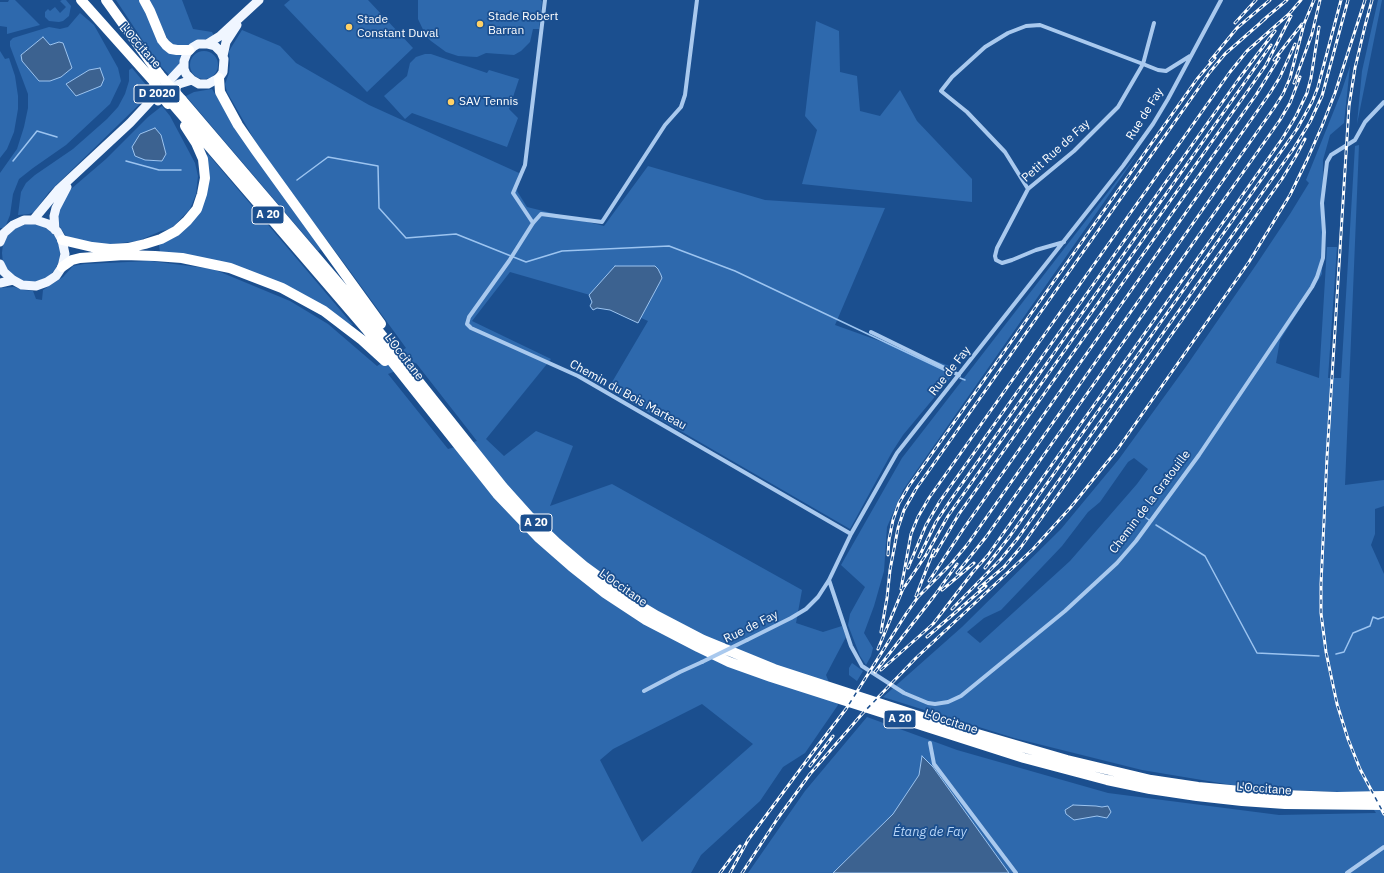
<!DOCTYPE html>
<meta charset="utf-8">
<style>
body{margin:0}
canvas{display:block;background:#1b4f8f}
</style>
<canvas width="1384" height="873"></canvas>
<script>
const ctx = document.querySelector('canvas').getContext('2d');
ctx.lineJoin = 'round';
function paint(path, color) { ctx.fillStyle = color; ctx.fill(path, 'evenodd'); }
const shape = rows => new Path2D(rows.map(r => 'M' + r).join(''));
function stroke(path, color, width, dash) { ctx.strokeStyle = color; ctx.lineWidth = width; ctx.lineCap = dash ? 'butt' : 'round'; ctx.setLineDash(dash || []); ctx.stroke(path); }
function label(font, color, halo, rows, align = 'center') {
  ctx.font = font + ' "IBM Plex Sans",sans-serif'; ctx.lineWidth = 3.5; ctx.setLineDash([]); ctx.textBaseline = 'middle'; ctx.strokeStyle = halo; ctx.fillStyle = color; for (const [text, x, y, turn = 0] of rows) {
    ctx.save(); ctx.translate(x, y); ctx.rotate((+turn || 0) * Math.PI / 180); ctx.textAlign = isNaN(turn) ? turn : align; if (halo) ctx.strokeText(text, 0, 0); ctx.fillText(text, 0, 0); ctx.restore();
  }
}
paint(shape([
 [9,0,15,0,40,25,7,34,7,27,0,26,0,2,8,2],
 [62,0,66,0,71,6,69,16,63,21,59,22,49,21,45,17,45,12,48,9,50,11,55,7,60,13,66,7,60,1],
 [116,0,140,0,157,34,181,54,179,67,170,76,157,62],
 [149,0,182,0,193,29,212,32,214,36,185,47,174,46,168,40],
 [290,0,368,0,413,48,367,92,284,5],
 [418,0,541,0,542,1,539,29,533,29,530,42,521,51,514,55,486,53,477,57,458,56,446,52,431,41,426,36,418,19],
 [1378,0,1382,0,1357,124,1362,71],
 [80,13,94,25,118,68,121,81,110,104,66,145,33,168,19,179,13,194,10,215,6,225,3,228,0,228,0,173,17,149,24,127,28,108,28,94,10,46,10,41,13,38,49,27,60,29,68,27],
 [816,21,839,31,840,72,857,76,860,111,880,116,900,90,917,121,972,179,972,202,802,184,817,130,805,116],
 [242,30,280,46,296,63,369,105,519,173,517,191,527,207,604,226,648,166,765,200,885,208,835,325,958,369,903,435,892,452,850,529,608,389,648,321,590,295,510,272,472,321,551,359,486,439,504,456,536,431,573,446,550,506,612,484,802,590,796,623,823,632,842,626,846,637,826,675,838,705,805,753,783,767,760,801,701,855,691,873,0,873,0,288,14,287,24,290,33,291,36,299,42,300,43,290,63,277,73,266,84,264,150,261,213,269,290,301,328,324,377,366,406,348,347,267,263,155,227,92,225,84,229,73,230,63,229,51],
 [416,363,477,441,448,449,388,374],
 [702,704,753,744,642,842,600,760,613,749],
 '190 65a14 14 0 1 1 28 0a14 14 0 1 1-28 0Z',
 [0,51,5,59,9,58,15,76,18,96,18,109,14,132,7,149,0,158],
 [425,54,431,54,487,73,489,70,519,79,509,109,518,118,507,147,412,113,405,119,384,96,407,76,410,63,416,57],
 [1350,66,1344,123,1330,135,1323,160,1322,274,1280,340,1276,363,1319,378,1327,247,1337,247,1328,378,1341,378,1355,146,1359,145,1345,485,1384,480,1384,506,1375,509,1375,534,1371,545,1384,574,1384,873,1009,873,933,767,922,757,919,775,893,814,833,873,748,873,805,791,867,717,957,750,1108,793,1279,815,1376,813,1363,793,1250,788,1142,770,1014,738,883,697,962,627,1061,529,1119,459,1185,368,1256,265,1290,214,1309,183,1306,180,1341,93],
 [1134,458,1148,469,1137,484,1070,561,980,643,967,632,984,618,1001,610,1062,546,1088,512,1100,502,1128,462],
 [132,68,152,92,49,192,34,212,29,214,18,215,21,192,26,183,35,175,73,149,107,119,118,107,125,94,129,81,129,70],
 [212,89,241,136,322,249,318,251,186,96,194,92],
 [162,106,170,116,195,163,198,176,196,194,190,209,171,229,161,231,138,241,112,244,93,244,66,236,60,227,58,219,59,209,66,196,71,189,106,159,148,117],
 [1139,152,903,490,887,527,884,571,874,606,864,633,873,648,871,656,866,665,860,656,848,625,850,614,865,587,841,565,902,458],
 [208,154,353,325,347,324,287,288,160,252,159,245,179,235,205,199,209,183,206,157],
 '2 253a29 29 0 1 1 58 0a29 29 0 1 1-58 0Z',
 [852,663,863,671,857,681,849,675,849,668]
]), '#2e69ad');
const water = shape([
 [43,37,50,45,59,42,63,43,72,68,61,77,50,81,39,81,22,61,21,55,43,37],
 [100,68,104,79,101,86,76,96,66,84,89,70,100,68],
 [155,128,161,135,166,154,162,161,145,160,135,156,132,147,140,134,155,128],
 [615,266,655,266,658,269,661,275,662,278,660,282,638,323,610,310,597,308,593,310,590,306,592,302,589,295,615,266],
 [922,756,933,767,1009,873,833,873,893,814,919,775,922,756],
 [1073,805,1096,806,1102,807,1108,806,1111,812,1107,818,1097,816,1074,820,1066,814,1065,810,1073,805]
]);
paint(water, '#3c6290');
stroke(water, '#9cc4f0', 1);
stroke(shape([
 [13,161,37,131,57,137],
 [126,161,159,170,181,170],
 [297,180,328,157,378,166,379,208,406,238,456,234,526,262,562,251,669,246,735,271,950,373],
 [960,378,965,380],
 [1138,512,1149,520],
 [1156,525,1205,556,1257,653,1319,656],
 [1336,654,1344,652,1353,633,1370,626,1373,617,1378,619,1384,617]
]), '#9cc4f0', 1.5);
stroke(shape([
 [697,0,685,95,681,107,665,125,602,222,541,214,533,223,509,261,469,317,467,324,471,328,578,376,851,534],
 [1028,189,1005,152,967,112,941,91,952,77,985,47,1008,33,1026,26,1040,25,1143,64,1154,23],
 [533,223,513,193,525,165,545,0],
 [1064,242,1036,250,1012,260,1002,263,996,260,995,256,997,248,1028,189,1074,151,1118,107,1143,64,1158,70,1166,71,1190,56],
 [871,332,959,375],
 [829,580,851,646,862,666,904,693,928,703,935,704,948,702,961,696,1065,611,1117,563,1136,541,1199,455,1312,287,1317,277,1323,258,1324,232,1322,203,1327,162,1331,155,1355,140,1365,122,1384,102],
 [747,640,791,618,806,609,818,597,829,580,851,534,897,453,1123,166,1153,124,1168,99,1221,0],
 [644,691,680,672,702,662],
 [930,743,934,764,1016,873],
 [1347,873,1384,847]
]), '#a9c9ee', 4);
stroke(shape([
 [207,44,220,36,259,0],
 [223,56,226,42,237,25],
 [158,101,179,84,192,80,199,84,208,84,219,78,223,72,224,59,221,52,215,46,207,44,198,44,193,47,187,53,184,61,184,69,186,74,192,80],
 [34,219,59,189,130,123,184,65],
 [55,230,54,216,56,208,67,187],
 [0,242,4,233,13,225,24,220,36,220,48,224,57,231,62,240,65,254,62,267,56,276,47,282,36,286,22,285,13,280,4,272,0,264],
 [0,283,13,280]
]), '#f0f6ff', 9);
stroke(shape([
 [81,0,156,84],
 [106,0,159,74],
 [144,0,150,11,162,40,166,45,171,49,177,50,189,50],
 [219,78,220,92,238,125,256,151,381,324],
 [182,100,369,319,503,487,529,516,557,543,584,566,632,601,657,616,703,640,774,669,943,724,1067,760,1151,780,1198,787,1284,795,1337,797,1384,796],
 [170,101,366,329,497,494,539,538,571,566,605,593,646,620,698,647,729,662,771,677,1024,758,1107,780,1150,789,1197,796,1242,801,1285,804,1384,805],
 [62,240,92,247,110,249,128,248,145,244,161,239,176,231,187,221,197,209,202,194,205,178,203,159,196,143,185,126],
 [62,267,72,260,80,258,124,255,155,256,182,258,230,268,282,288,324,311,362,340,385,361]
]), '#fff', 10);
const rail = shape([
 [1372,0,1365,26,1355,68,1349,106,1327,457,1321,584,1321,613,1326,652,1337,704,1348,739,1360,769,1384,814],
 [1262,21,1287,0],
 [1235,23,1256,0],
 [1274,60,1302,24],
 [1210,61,1237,28,1270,0],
 [1294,83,1312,34,1320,0],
 [888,555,889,540,893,520,899,503,909,486,1197,79,1215,58],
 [934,556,959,514,1256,95,1279,58],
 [919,557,936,522,952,498,1271,45],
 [908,568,926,525,940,501,1238,80,1275,31],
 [985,568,1010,536,1297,129,1312,102,1318,87,1341,0],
 [957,573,986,537,1280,120,1290,103,1300,77],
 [929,581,964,528,1270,93,1280,77,1295,44],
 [979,588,1004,567,1021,547,1282,179,1296,156,1305,139],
 [901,589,911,534,918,517,929,498,1230,72,1247,51,1289,14,1301,0],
 [942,590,974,563],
 [916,596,934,550],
 [952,609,1001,559,1018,538,1294,148,1310,122,1322,96,1348,0],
 [881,632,887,598,890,570,898,528,904,510,916,489,1210,72,1225,54,1266,18],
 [927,637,986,586],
 [878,649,903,589,926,555,948,516,1266,65,1291,16],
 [881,670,933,624,973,572,988,555,1282,139,1296,116,1307,93,1311,78,1319,27],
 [875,672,935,595,957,564],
 [810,766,833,736],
 [720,873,740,846],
 [730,873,748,840,813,752,846,709,906,614,918,597,951,564,967,545,1274,108,1283,94,1290,78,1304,24,1314,0],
 [742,873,778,818,810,774,862,714,916,658,1033,549,1071,507,1117,450,1249,262,1290,195,1307,160,1322,126,1335,93,1365,0]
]);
stroke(rail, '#fff', 3);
stroke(rail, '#1b4f8f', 1.5, [4.5]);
stroke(shape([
 [702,662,747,640]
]), '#a9c9ee', 4);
stroke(shape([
 [159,74,182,100],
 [154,86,168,104]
]), '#fff', 10);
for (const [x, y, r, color] of [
 [480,24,4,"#ffd166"],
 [349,27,4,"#ffd166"],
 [451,102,4,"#ffd166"]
]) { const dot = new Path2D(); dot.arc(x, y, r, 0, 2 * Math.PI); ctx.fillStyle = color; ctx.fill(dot); stroke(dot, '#1b4f8f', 1.5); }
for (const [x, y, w] of [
 [157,94,46],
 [268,215,32],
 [536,523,32],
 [900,719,32]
]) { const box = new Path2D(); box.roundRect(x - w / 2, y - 9, w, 18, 3); ctx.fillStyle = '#1b4f8f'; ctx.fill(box); stroke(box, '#fff', 1); }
label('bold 11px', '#fff', null, [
 ["D 2020",157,94],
 ["A 20",268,215],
 ["A 20",536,523],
 ["A 20",900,719]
]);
label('12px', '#fff', '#1b4f8f', [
 ["Stade Robert",488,17],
 ["Barran",488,31],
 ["Stade",357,20],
 ["Constant Duval",357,34],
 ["SAV Tennis",459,102]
], 'left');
label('12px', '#fff', '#1b4f8f', [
 ["L'Occitane",140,46,48],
 ["Rue de Fay",1145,114,-58],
 ["Petit Rue de Fay",1056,151,-42],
 ["L'Occitane",404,357,52],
 ["Rue de Fay",950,371,-52],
 ["Chemin du Bois Marteau",628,395,29],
 ["Chemin de la Gratouille",1150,502,-53],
 ["L'Occitane",623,588,35],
 ["Rue de Fay",751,627,-26],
 ["L'Occitane",951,722,18],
 ["L'Occitane",1264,789,4]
]);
label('italic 13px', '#b5d3f5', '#1b4f8f', [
 ["Étang de Fay",930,832]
]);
</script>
